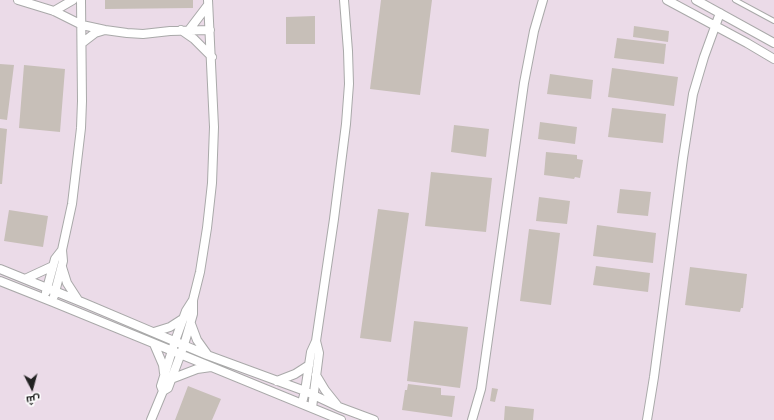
<!DOCTYPE html>
<meta charset="utf-8">
<style>
body{margin:0}
#map{position:relative;width:774px;height:420px;overflow:hidden;background:#f2efe9;font-family:Ubuntu,Cairo,sans-serif}
canvas{display:block}
.north{position:absolute;left:12px;top:368px;width:40px;height:40px;-webkit-text-stroke:3px #fff;paint-order:stroke;rotate:174deg;font-size:11px;font-weight:700;line-height:16px;text-align:center;color:#222}
.north::after{content:'';display:block;margin:auto;width:14px;height:18px;background:#222;clip-path:polygon(50% 0,100% 100%,50% 72%,0 100%)}
</style>
<div id="map">
<canvas width="774" height="420"></canvas>
<div class="north">ش</div>
</div>
<script>
const ctx = document.querySelector('canvas').getContext('2d');
ctx.lineJoin = 'round';
function paint(path, color) { ctx.fillStyle = color; ctx.fill(path, 'evenodd'); }
const shape = rows => new Path2D(rows.map(r => 'M' + r).join(''));
function stroke(path, color, width, dash) { ctx.strokeStyle = color; ctx.lineWidth = width; ctx.lineCap = dash ? 'butt' : 'round'; ctx.setLineDash(dash || []); ctx.stroke(path); }
paint(shape([
 [0,0,774,0,774,420,0,420]
]), '#ebdbe8');
paint(shape([
 [105,0,193,0,193,8,105,9],
 [381,0,432,0,420,95,370,89],
 [315,16,315,44,286,44,286,17],
 [634,26,669,31,668,42,633,37],
 [617,38,666,44,664,64,614,58],
 [0,64,14,65,7,120,0,119],
 [24,65,65,69,60,132,19,128],
 [612,68,678,77,674,106,608,97],
 [550,74,593,80,591,99,547,94],
 [612,108,666,114,663,143,608,137],
 [540,122,577,127,575,144,538,139],
 [454,125,489,129,486,157,451,152],
 [0,128,7,129,2,184,0,184],
 [546,152,577,155,577,159,583,160,580,178,575,177,574,179,544,175],
 [431,172,492,178,486,232,425,226],
 [620,189,651,192,648,216,617,213],
 [539,197,570,201,567,224,536,221],
 [378,209,409,213,391,342,360,338],
 [9,210,48,216,43,247,4,241],
 [597,225,656,233,653,263,593,256],
 [529,229,560,233,551,305,520,301],
 [596,266,650,273,648,292,593,285],
 [690,267,747,274,743,308,741,308,740,312,685,305],
 [414,321,468,327,460,388,407,381],
 [408,384,441,388,441,395,455,396,452,417,402,410,405,390,407,390],
 [188,386,221,399,212,420,175,420],
 [492,388,498,389,495,402,490,401],
 [505,406,534,409,533,420,504,420]
]), '#c7bfb8');
const lane = shape([
 [735,0,774,21]
]);
const street = shape([
 [18,0,54,11,82,25,105,30,127,33,143,34,170,31,210,30],
 [667,0,747,43,774,59],
 [696,0,774,43],
 [54,11,73,0],
 [181,30,194,39,212,57],
 [189,30,208,5],
 [82,43,95,33,105,30],
 [62,267,67,283,78,300],
 [0,269,84,303,207,355,305,391,339,407,374,420],
 [25,279,53,266],
 [0,281,53,302,341,420],
 [46,292,55,259,62,250],
 [54,296,63,261,62,250,72,204,81,128,82,101,81,0],
 [191,324,197,340,207,354],
 [154,332,170,327,184,318],
 [154,344,163,365,164,373],
 [316,375,325,390,337,405],
 [171,379,197,369,211,367],
 [277,381,295,374,309,365],
 [163,391,161,386,175,341,186,311,193,300],
 [302,403,305,391,311,352,316,341],
 [312,408,319,353,316,341,334,219,346,124,349,84,348,51,344,0],
 [151,420,163,391,168,388,184,345,193,314,193,300,200,272,207,228,212,183,214,127,208,0],
 [472,420,481,389,524,83,534,31,543,0],
 [647,420,654,377,683,158,693,94,704,57,720,13]
]);
stroke(lane, '#a9a9a9', 6);
stroke(street, '#a9a9a9', 10);
stroke(lane, '#fff', 4);
stroke(street, '#fff', 8);
</script>
